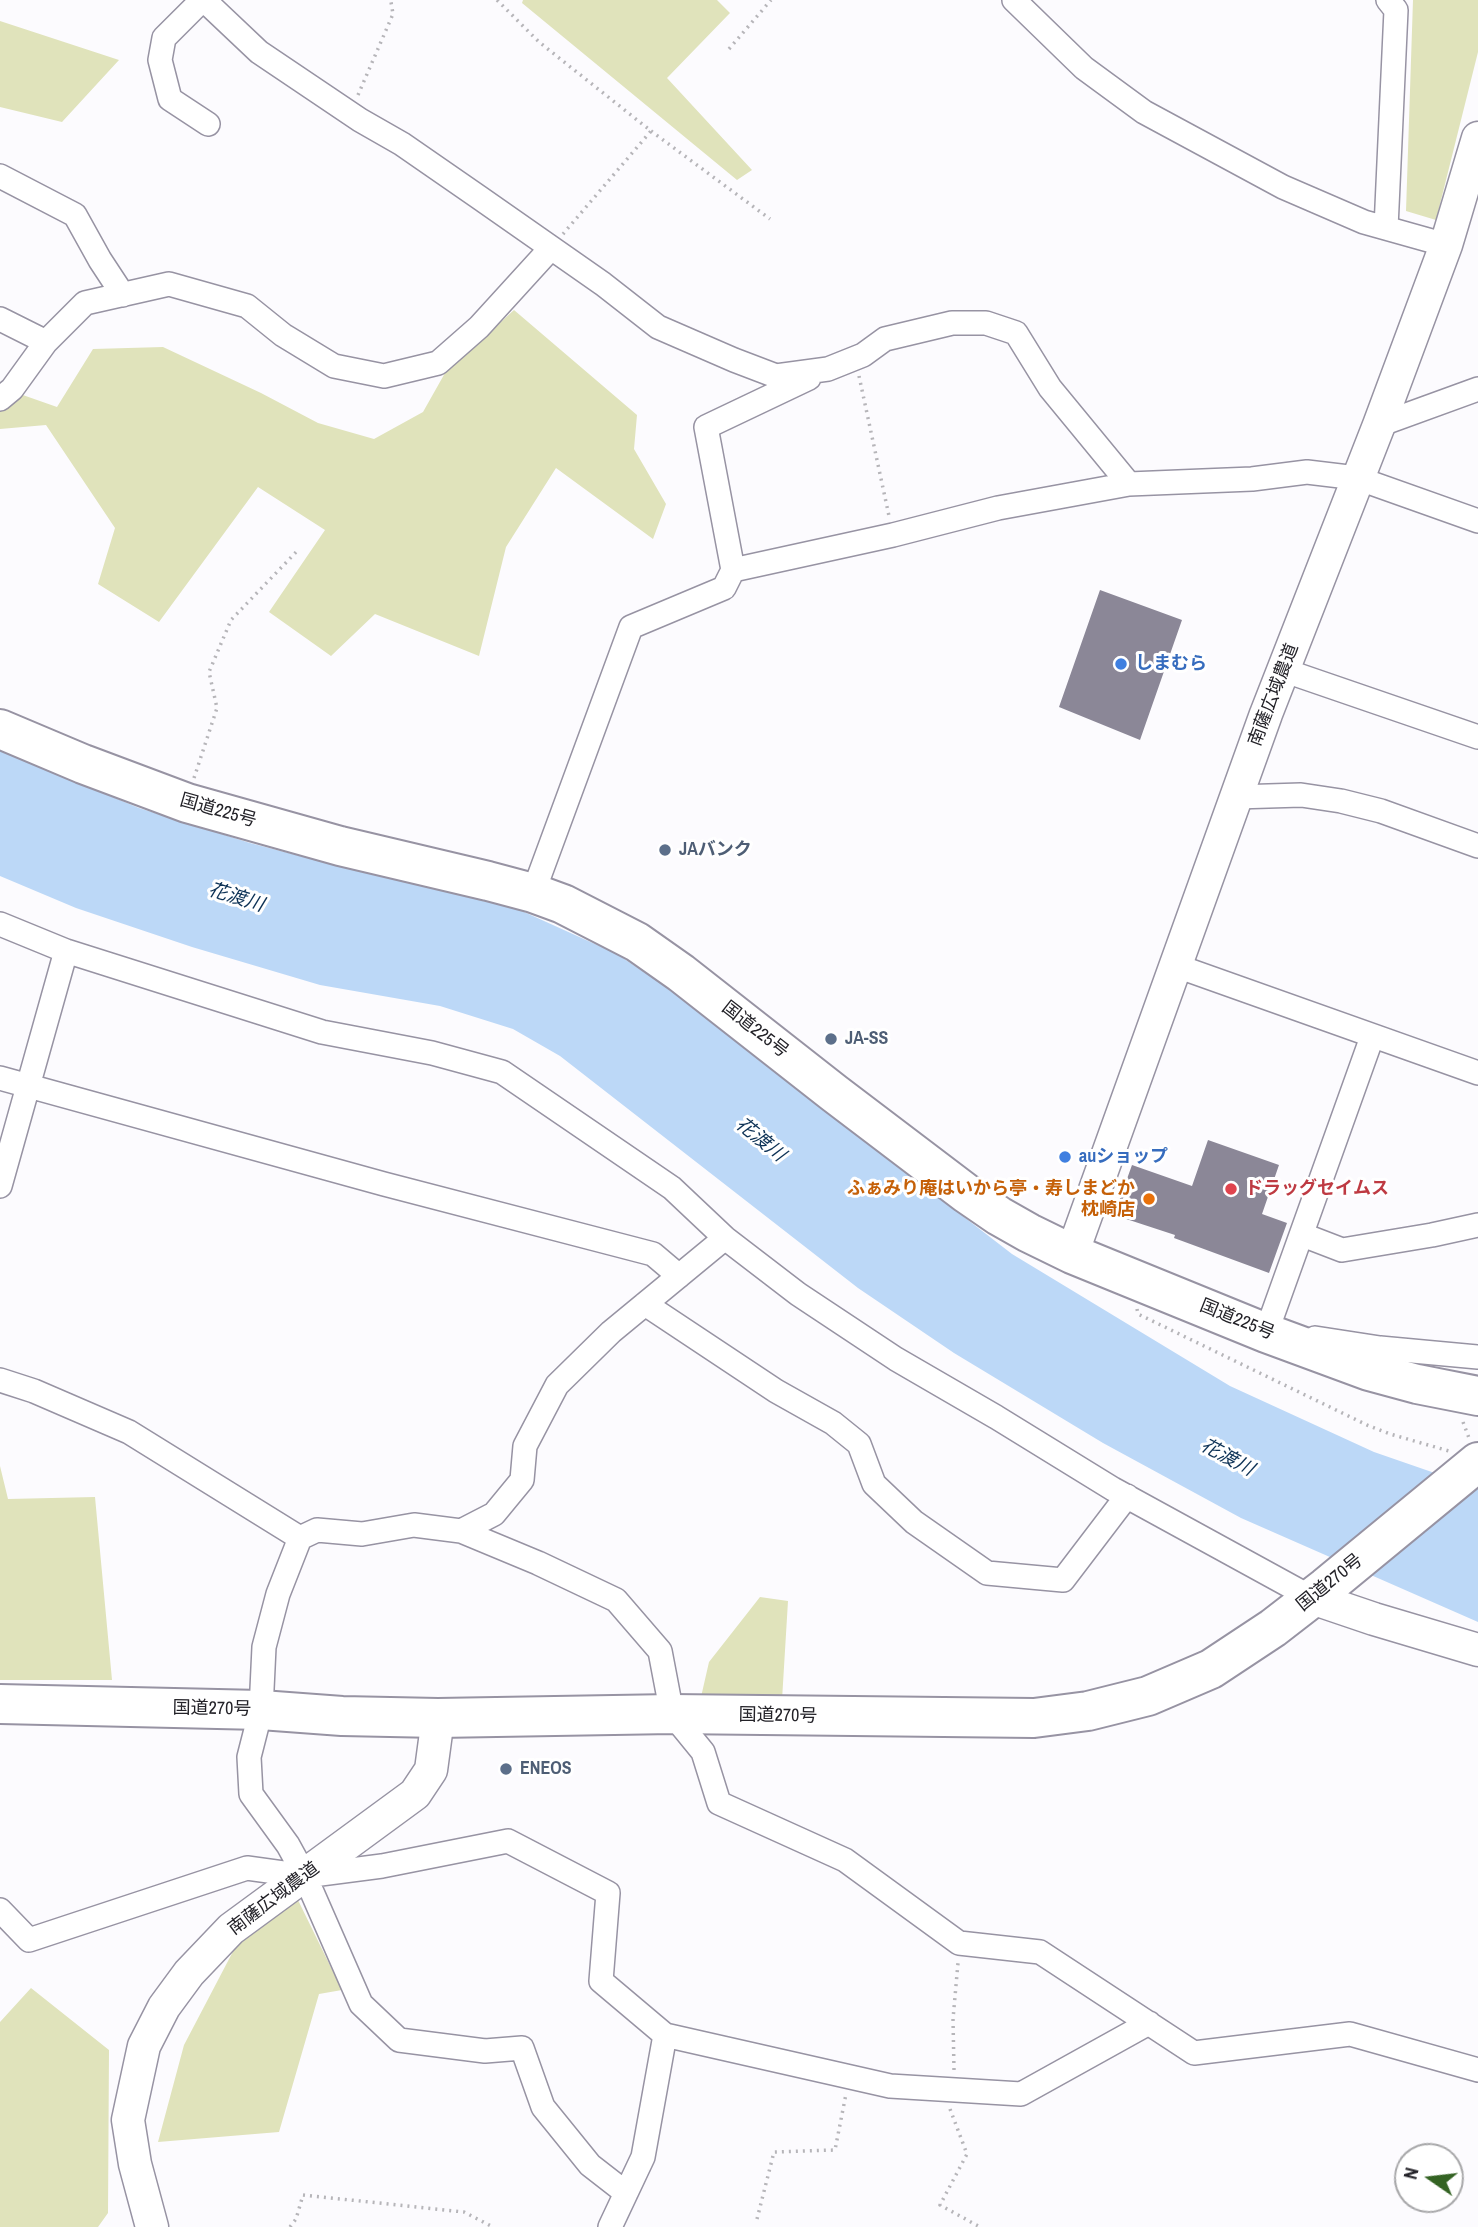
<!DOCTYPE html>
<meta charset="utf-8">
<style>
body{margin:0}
#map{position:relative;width:1478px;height:2227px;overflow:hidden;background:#fcfbfe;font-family:"Archivo Narrow",sans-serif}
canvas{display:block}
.north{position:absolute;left:1394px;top:2143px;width:70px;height:70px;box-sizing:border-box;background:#fff;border:2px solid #a7a7a9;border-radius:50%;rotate:284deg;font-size:19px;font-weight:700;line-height:28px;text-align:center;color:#232228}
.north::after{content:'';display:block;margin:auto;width:24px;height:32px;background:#346323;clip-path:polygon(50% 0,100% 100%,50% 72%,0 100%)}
</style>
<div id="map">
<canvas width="1478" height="2227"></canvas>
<div class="north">N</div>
</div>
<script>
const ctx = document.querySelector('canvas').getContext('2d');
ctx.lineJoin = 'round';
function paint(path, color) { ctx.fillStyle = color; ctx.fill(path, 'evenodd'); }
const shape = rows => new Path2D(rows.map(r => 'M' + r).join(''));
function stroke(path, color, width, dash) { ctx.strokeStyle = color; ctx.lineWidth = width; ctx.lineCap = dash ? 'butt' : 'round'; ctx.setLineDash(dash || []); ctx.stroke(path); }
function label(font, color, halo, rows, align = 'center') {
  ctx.font = font + ' "Archivo Narrow","Noto Sans JP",sans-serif'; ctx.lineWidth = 6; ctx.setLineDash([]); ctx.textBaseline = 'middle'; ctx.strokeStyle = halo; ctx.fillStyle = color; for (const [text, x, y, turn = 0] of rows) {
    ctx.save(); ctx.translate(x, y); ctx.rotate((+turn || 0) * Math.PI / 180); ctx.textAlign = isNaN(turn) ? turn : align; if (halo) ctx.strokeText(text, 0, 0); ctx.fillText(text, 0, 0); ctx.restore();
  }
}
paint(shape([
 [523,0,717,0,730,13,667,78,752,170,737,180,522,3],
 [1413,0,1478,0,1478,52,1436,220,1406,211],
 [0,21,119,60,62,122,0,107],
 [514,310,637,415,634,449,666,504,653,539,556,468,506,547,479,656,375,614,331,656,269,612,325,530,258,487,159,622,98,584,115,528,46,425,0,429,0,387,57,407,93,349,163,347,261,393,318,423,374,439,423,412,445,373],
 [0,1466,8,1499,95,1497,112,1680,0,1680],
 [760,1597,788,1601,782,1700,701,1697,709,1662],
 [297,1898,342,1990,319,1994,279,2132,158,2142,184,2045,239,1940],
 [31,1988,109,2050,108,2213,98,2227,0,2227,0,2022]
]), '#e0e3bb');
paint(shape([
 [0,750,139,808,250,843,350,869,445,890,522,911,617,954,706,1014,859,1136,1012,1254,1230,1386,1374,1452,1478,1488,1478,1622,1241,1518,1103,1443,954,1353,858,1288,560,1056,513,1029,440,1006,320,985,192,947,76,908,0,876]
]), '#bcd8f7');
paint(shape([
 [1100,590,1182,620,1140,740,1059,707],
 [1208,1140,1279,1165,1262,1214,1287,1223,1269,1273,1174,1238,1175,1235,1114,1215,1132,1165,1192,1186]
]), '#8b8797');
const street = shape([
 [202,0,164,38,160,60,170,99,208,124],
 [204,0,259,52,360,120,402,144,480,198,603,284,658,327,734,360,776,376,828,369,863,355,885,339,952,323,986,323,1016,333,1050,388,1129,484,1252,479,1307,472,1357,478,1478,521],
 [1014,0,1084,68,1144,112,1283,187,1364,222,1446,245],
 [0,176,75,215,100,260,123,295],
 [1386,228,1396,10,1388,0],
 [0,319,46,342],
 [0,399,12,389,46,342,85,303,169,284,247,306,283,335,334,366,384,376,438,363,479,327,551,248],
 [1379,425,1478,389],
 [733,570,893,535,998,508,1129,484],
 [1283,670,1478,737],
 [1236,797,1301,795,1341,801,1381,811,1478,846],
 [533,893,631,627,724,588,733,570,706,427,809,378],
 [0,924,66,951,322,1032,432,1053,502,1072,672,1188,725,1238,798,1294,896,1359,996,1417,1113,1489,1312,1598],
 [1174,965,1478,1073],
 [0,1078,384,1184,653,1254,679,1276],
 [0,1186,66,951],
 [1303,1235,1342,1250,1432,1235,1478,1225],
 [645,1304,776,1391,833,1423,859,1444,874,1484,914,1522,987,1573,1063,1580,1127,1496],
 [1278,1334,1266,1333,1372,1037],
 [1315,1338,1380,1348,1478,1357],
 [0,1380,34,1391,129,1432,300,1538],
 [461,1531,538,1563,616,1600,660,1651,672,1714,703,1752,719,1803,845,1860,959,1943,1040,1952,1194,2053,1350,2034,1478,2070],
 [0,1910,29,1940,247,1868,305,1876,382,1866,508,1841,608,1893,601,1981,665,2035,890,2086,1021,2094,1149,2023],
 [626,2193,590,2165,543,2107,522,2048,485,2051,399,2040,361,2004,305,1876,288,1845,251,1794,249,1757,261,1710,264,1647,278,1594,300,1538,317,1530,362,1534,414,1525,461,1531,494,1514,522,1480,525,1446,557,1385,611,1332,725,1238],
 [610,2227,643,2157,665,2035]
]);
const secondary = shape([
 [1072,1254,1266,714,1379,425,1446,245,1478,138],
 [1312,1598,1374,1619,1478,1650],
 [152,2227,135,2164,128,2120,144,2046,164,2007,189,1973,231,1929,415,1794,431,1770,438,1718]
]);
const highway = shape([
 [0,729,83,764,187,803,340,846,488,881,533,893,563,904,637,942,681,973,834,1093,967,1194,999,1216,1029,1233,1072,1254,1126,1276,1266,1333,1369,1371,1417,1384,1478,1396],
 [0,1704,261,1710,342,1716,438,1718,672,1714,1034,1718,1088,1711,1148,1696,1211,1669,1273,1628,1326,1587,1478,1462]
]);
stroke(street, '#9793a3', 26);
stroke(secondary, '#9793a3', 35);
stroke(highway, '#9793a3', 42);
stroke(shape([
 [497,0,539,42,651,131,563,234],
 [729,49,771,0],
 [358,95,393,14,391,2,388,0],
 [651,131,770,219],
 [859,376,889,516],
 [194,778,217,708,209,672,231,620,299,549],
 [1137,1309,1138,1314,1367,1425,1390,1434,1449,1451],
 [1463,1422,1469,1438],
 [954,2070,953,2019,958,1963],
 [950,2109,967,2154,940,2205,980,2227],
 [757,2219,774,2152,835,2150,846,2094],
 [290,2227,296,2219,303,2195,464,2212,493,2227]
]), '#b6b5b9', 3.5, [2, 5]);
stroke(street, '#fff', 23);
stroke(secondary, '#fff', 32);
stroke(highway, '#fff', 38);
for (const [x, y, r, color] of [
 [1121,664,7,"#3f7fe0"],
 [665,850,7,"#5c6f8a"],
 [831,1039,7,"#5c6f8a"],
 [1065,1157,7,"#3f7fe0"],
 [1231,1189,7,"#e0444e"],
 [1149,1199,7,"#e8710a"],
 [506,1769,7,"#5c6f8a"]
]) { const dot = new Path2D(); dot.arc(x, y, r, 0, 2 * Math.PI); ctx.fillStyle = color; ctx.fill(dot); stroke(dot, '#fff', 2.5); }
label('bold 18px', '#366cbe', '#fff', [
 ["しまむら",1135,664],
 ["auショップ",1079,1157]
], 'left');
label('18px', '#232228', '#fff', [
 ["南薩広域農道",1274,695,-69],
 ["国道225号",218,811,16],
 ["国道225号",755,1030,38],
 ["国道225号",1237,1320,22],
 ["国道270号",1330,1583,-39],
 ["国道270号",212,1709,1],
 ["国道270号",778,1716,1],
 ["南薩広域農道",274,1899,-37]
]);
label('bold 18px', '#4e5e75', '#fff', [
 ["JAバンク",679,850],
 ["JA-SS",845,1039],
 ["ENEOS",520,1769]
], 'left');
label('bold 18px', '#c56008', '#fff', [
 ["ふぁみり庵はいから亭・寿しまどか",1135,1189],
 ["枕崎店",1135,1210]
], 'right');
label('bold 18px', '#be3a42', '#fff', [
 ["ドラッグセイムス",1245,1189]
], 'left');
label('italic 19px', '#0c3155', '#fff', [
 ["花渡川",236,898,17],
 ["花渡川",760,1140,39],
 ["花渡川",1227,1458,28]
]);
</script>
